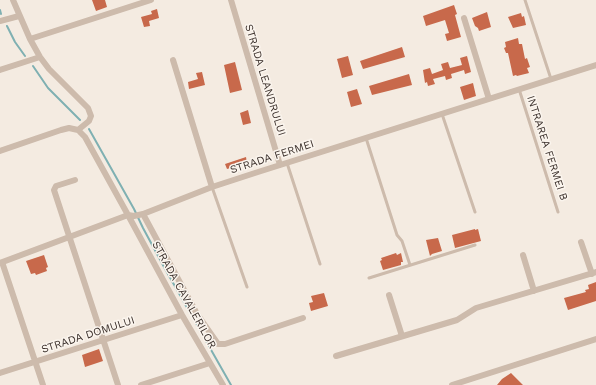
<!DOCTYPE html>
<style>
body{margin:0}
canvas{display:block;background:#f4ebe1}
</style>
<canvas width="596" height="385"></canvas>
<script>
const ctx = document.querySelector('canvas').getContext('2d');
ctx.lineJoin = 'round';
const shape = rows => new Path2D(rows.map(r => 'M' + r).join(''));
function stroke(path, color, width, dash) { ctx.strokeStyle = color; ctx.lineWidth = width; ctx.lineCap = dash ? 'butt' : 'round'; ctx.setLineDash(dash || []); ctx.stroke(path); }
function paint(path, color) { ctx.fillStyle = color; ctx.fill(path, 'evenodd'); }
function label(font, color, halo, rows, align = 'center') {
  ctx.font = font + ' "Work Sans",sans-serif'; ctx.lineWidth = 3; ctx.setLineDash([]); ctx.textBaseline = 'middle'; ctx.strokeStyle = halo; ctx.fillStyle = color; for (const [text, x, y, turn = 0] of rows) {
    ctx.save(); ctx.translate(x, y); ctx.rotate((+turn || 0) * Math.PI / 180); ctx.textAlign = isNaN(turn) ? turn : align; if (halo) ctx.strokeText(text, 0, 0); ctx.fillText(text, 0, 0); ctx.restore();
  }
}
stroke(shape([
 [0,10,1,14],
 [7,26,15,42,25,56],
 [33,66,48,88,80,120],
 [89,129,134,209,143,228,164,267,231,385]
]), '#7fb0b2', 2);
paint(shape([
 [92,0,105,0,107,7,96,11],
 [454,5,457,14,455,15,461,37,447,41,445,34,449,33,445,20,426,26,423,16],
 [157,9,159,18,149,21,150,26,144,27,141,17,152,14,151,11],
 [487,12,491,27,479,31,478,28,475,26,472,18],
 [521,13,522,17,524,16,526,25,513,28,508,17],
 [518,38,519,44,522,44,525,59,527,58,530,67,527,68,529,73,517,76,516,75,513,76,508,53,506,53,504,48,506,47,505,42],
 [402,47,405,57,363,69,360,61],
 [348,56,353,75,342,78,337,59],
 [467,56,471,72,465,74,464,70,451,74,452,78,446,80,445,76,433,79,435,84,428,86,427,82,425,83,423,70,430,68,432,74,443,70,441,64,448,62,450,68,462,65,460,58],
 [235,62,242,90,230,93,224,65],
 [202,72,205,85,189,89,188,82,198,79,196,73],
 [409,74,412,85,372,95,369,86],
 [473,83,476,96,464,100,460,87],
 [357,89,362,104,351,107,347,92],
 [248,110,251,123,243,125,240,113],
 [246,157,247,163,227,169,225,164],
 [475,229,475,230,478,229,481,241,455,248,452,235],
 [438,238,442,251,432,254,430,256,426,240],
 [396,253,397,255,401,253,403,262,401,262,401,265,383,270,380,261,382,260,381,258],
 [44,255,48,267,46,268,47,271,36,275,35,273,31,274,26,261],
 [596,282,596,301,568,310,564,298,586,292,585,290,589,289,588,285],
 [324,293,328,306,311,311,309,303,313,302,311,296],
 [99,349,103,361,85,367,82,355],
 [511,373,523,385,497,385,502,379]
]), '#c8694b');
stroke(shape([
 [525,0,551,79],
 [519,89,558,212],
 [442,114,475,212],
 [366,138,397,235,402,241,410,265],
 [287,163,320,264],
 [212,187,247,287],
 [369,278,475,245]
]), '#cdbbac', 3);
stroke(shape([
 [13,0,30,39,40,57,49,69,88,108,91,116,89,121,78,130],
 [231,0,280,165],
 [464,18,489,99],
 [0,21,19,16],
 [30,39,151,0],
 [173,60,212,187],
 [0,70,40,57],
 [0,151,61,130,69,128,78,130,85,137,128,215,134,216,143,214,212,187,258,172,596,65],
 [75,180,56,186,54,190,118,385],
 [143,214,197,314,218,344,225,344,303,318],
 [581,242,592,274],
 [523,255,534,291],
 [2,262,43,385],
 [0,263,128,215,182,315,223,385],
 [389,295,402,336],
 [336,356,457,320,476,308,596,272],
 [0,373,182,315],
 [141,385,210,363],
 [452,385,596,339]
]), '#cdbbac', 6);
label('11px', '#3b302b', '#fbf5ee', [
 ["STRADA LEANDRULUI",265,80,73],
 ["INTRAREA FERMEI B",547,148,72],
 ["STRADA FERMEI",272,157,-18],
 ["STRADA CAVALERILOR",184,295,61],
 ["STRADA DOMULUI",88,335,-18]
]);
</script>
